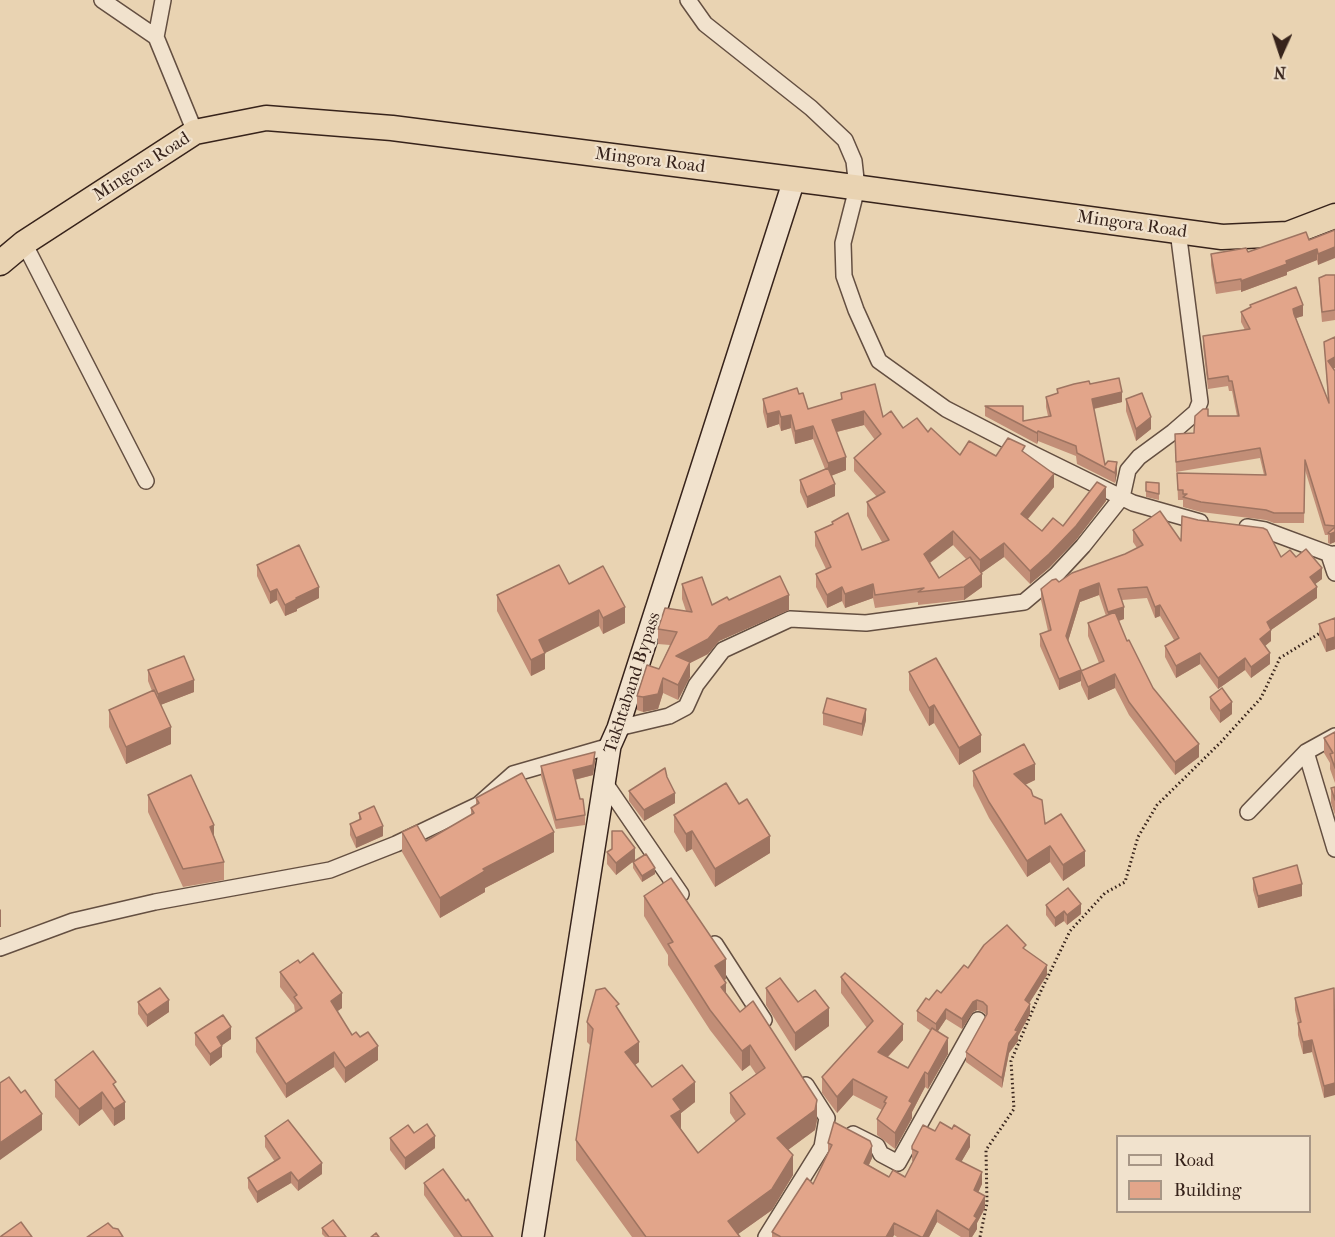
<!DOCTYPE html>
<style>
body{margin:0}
#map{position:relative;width:1335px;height:1237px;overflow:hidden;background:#e9d3b2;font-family:"IM FELL French Canon",serif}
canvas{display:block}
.legend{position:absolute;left:1116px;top:1135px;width:195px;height:78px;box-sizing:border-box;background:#f1e2cd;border:2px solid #a79686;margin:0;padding:8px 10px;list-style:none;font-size:18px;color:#37231b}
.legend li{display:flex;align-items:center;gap:12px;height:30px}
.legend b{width:30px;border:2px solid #a79686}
.north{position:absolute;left:1251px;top:24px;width:60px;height:60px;-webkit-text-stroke:4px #f1e2cd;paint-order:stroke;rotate:183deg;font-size:16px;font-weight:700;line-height:24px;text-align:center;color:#37231b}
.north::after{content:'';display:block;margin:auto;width:21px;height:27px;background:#37231b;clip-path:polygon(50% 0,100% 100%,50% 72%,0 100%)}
</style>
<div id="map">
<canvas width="1335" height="1237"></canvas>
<ul class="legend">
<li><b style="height:8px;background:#f1e2cd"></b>Road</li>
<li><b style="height:16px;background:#e2a58a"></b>Building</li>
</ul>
<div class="north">N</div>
</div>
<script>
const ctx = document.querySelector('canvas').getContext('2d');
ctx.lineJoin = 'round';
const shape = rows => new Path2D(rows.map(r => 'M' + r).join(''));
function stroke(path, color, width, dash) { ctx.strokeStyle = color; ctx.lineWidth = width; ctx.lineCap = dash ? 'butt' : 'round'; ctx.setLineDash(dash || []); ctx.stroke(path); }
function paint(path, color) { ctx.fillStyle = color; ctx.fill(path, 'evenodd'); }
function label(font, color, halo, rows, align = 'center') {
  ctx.font = font + ' "IM FELL French Canon",serif'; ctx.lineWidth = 4.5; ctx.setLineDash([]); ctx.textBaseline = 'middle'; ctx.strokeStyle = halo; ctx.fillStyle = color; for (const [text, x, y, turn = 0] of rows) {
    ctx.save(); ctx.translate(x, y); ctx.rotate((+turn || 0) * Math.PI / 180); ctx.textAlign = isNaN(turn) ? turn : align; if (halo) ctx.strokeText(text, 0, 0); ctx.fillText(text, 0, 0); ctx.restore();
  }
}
const minor = shape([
 [102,0,156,37,195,132],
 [688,0,705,24,811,108,845,140,854,161,857,188,843,243,844,276,856,310,879,361,946,409,1035,455,1133,503,1200,522],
 [156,37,163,0],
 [24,243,146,481],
 [1247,527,1265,530,1335,556],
 [1335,554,1329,555,1335,573],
 [618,728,669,716,686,707,696,685,723,650,790,619,866,623,1024,602,1056,575,1083,546,1122,497,1128,470,1139,457,1173,432,1196,412,1200,402,1178,231],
 [1306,752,1335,849],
 [605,783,681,894],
 [1248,812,1306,752,1335,736],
 [715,944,764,1020],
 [0,948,73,921,155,902,330,870,396,844,478,805,513,774,610,746],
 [853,1134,877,1146,881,1154,898,1163,978,1020],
 [766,1237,822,1147,827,1118,806,1085]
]);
const secondary = shape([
 [533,1237,610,746,618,728,794,180]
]);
const trunk = shape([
 [0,263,24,243,195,132,266,118,392,128,824,183,1222,237,1288,234,1335,216]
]);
stroke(minor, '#644f41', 18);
stroke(secondary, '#37231b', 24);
stroke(trunk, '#37231b', 27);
stroke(shape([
 [980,1237,987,1203,986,1150,1014,1109,1011,1061,1040,993,1070,931,1105,893,1125,882,1138,837,1157,805,1221,742,1261,698,1280,658,1320,633]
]), '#37231b', 3, [1.5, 3]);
stroke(minor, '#f1e2cd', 15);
stroke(secondary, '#f1e2cd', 21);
stroke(trunk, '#e9d3b2', 24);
paint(shape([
 [1335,230,1318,265,1317,260,1287,272,1287,275,1241,292,1241,290,1216,294,1211,265,1211,254,1248,252,1309,240],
 [1335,275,1335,320,1322,322,1319,289,1319,278],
 [1250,305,1303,316,1296,318,1328,400,1324,342,1335,371,1335,542,1330,544,1328,543,1328,535,1325,535,1305,470,1304,523,1274,523,1266,520,1201,512,1183,507,1183,500,1178,500,1177,473,1264,475,1260,458,1176,472,1175,434,1194,433,1208,416,1237,416,1232,391,1229,391,1228,386,1208,389,1203,346,1203,336,1245,330,1241,322,1241,312,1250,308],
 [1090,384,1122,402,1094,409,1105,465,1117,473,1115,483,1077,464,1076,456,1038,441,1037,444,985,416,985,406,1023,421,1048,416,1046,407,1046,397,1057,394,1057,389],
 [841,393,903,428,928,432,960,455,996,456,1025,453,1054,487,1028,519,1042,531,1063,526,1106,501,1076,540,1049,568,1030,584,1004,557,981,573,982,587,964,600,918,605,918,602,875,608,873,598,845,608,842,601,827,608,816,587,816,574,826,569,815,546,815,532,832,524,832,522,862,550,882,542,867,516,867,502,877,497,854,471,854,458,875,440,864,425,837,432,846,470,831,476,835,496,807,508,800,492,800,480,825,469,813,439,795,444,791,428,781,431,779,424,767,428,763,412,763,399,799,394,808,409,841,399],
 [953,545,966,559,939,578,930,563],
 [1126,399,1151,429,1136,441,1126,411],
 [1159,483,1159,500,1146,497,1146,491],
 [1133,530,1181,541,1281,557,1296,557,1322,579,1315,584,1317,598,1271,630,1271,641,1265,646,1270,664,1251,678,1245,670,1218,689,1200,664,1176,678,1165,657,1165,646,1174,640,1160,616,1155,618,1147,598,1122,600,1124,619,1119,621,1127,641,1153,688,1199,757,1175,775,1129,715,1115,688,1088,700,1081,685,1081,671,1099,663,1088,636,1088,623,1106,616,1099,595,1080,602,1068,641,1081,681,1059,690,1040,646,1040,634,1048,631,1041,600,1041,589,1125,554,1137,548,1133,542],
 [257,565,319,598,297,609,297,611,285,616,277,600,270,604,257,576],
 [569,584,625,623,603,634,599,626,545,653,545,669,531,676,497,611,497,595],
 [682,584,712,605,729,600,789,610,719,641,708,654,690,663,690,677,678,700,663,693,658,709,643,712,637,710,637,696,659,669,670,645,658,644,658,629,686,611,682,599],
 [1335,618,1335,649,1326,652,1319,636,1319,624],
 [148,670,194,692,160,705,171,744,126,764,109,727,109,710,152,691,148,681],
 [909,672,981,752,959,765,934,723,929,726,909,690],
 [1210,697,1232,714,1220,723,1210,709],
 [823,713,866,720,862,736,823,725],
 [1335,732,1335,783,1330,769,1330,763,1324,753,1324,738],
 [595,762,593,775,575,780,585,815,585,825,556,829,541,776,541,766],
 [973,771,1035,780,1025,785,1045,824,1085,866,1063,881,1050,862,1027,877,989,818,973,786],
 [1335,787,1335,815,1331,803,1331,788],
 [629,791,675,803,644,821,629,801],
 [148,795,214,836,224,862,224,880,183,887,148,812],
 [476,798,554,852,485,888,485,892,440,918,402,852,402,832,426,841,471,815,471,808,476,805],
 [359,813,383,836,356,848,350,835,350,824,359,821],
 [674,815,770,853,715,887,692,849,686,852,674,832],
 [607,852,635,860,616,875,607,864],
 [633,862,655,874,642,882,633,868],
 [1253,878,1302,896,1258,908,1253,890],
 [644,896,726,979,724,980,726,994,817,1120,815,1130,788,1150,793,1175,772,1210,738,1234,740,1237,632,1237,576,1160,576,1140,591,1046,587,1042,587,1022,619,1010,639,1062,635,1065,652,1087,695,1102,681,1113,681,1129,698,1153,736,1122,730,1113,730,1093,756,1074,750,1065,742,1071,710,1030,668,965,668,955,644,916],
 [1046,905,1081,914,1067,925,1064,921,1055,927,1046,915],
 [1026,950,1047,975,1029,1003,1030,1014,1018,1036,1018,1041,1009,1053,1002,1088,966,1062,966,1052,986,1015,983,1012,977,1010,973,1012,962,1029,946,1019,937,1032,948,1054,928,1089,925,1087,912,1112,912,1118,895,1149,877,1135,877,1119,882,1110,853,1095,837,1113,822,1093,822,1077,867,1028,841,993,841,977,903,1040,888,1057,908,1068,931,1031,917,1021,917,1011,929,1000,941,993,968,968],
 [280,972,342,1008,337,1011,352,1035,378,1060,345,1083,334,1067,286,1098,256,1052,256,1038,295,1012,294,1005,280,987],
 [766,988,798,1002,829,1026,795,1051,766,1005],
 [1334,988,1324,1098,1312,1052,1303,1054,1298,1035,1298,1023,1295,1010,1295,998],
 [138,1002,169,1012,147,1027,138,1014],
 [195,1033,231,1039,222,1045,222,1057,210,1066,195,1045],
 [55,1080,116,1089,125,1119,114,1126,102,1109,79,1126,55,1097],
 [935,1131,970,1147,961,1162,982,1184,978,1192,985,1208,977,1223,977,1229,972,1237,961,1237,937,1222,929,1237,897,1237,894,1235,893,1237,772,1237,772,1232,813,1184,828,1152,828,1143,872,1158,869,1165,889,1177,905,1177,913,1161,912,1161,912,1146],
 [414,1133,435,1148,405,1170,390,1150,390,1138],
 [265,1136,322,1174,298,1191,291,1183,257,1203,248,1188,248,1178,275,1162,265,1147],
 [424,1183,493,1237,454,1237,424,1195],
 [322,1228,346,1237,325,1237,322,1234]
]), '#c28e77');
paint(shape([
 [1335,244,1335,258,1318,265,1318,254],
 [1317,249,1317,260,1287,272,1287,275,1241,292,1241,281,1286,261],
 [1303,305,1303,316,1293,319,1293,309],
 [1335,357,1335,368,1328,371,1328,361],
 [1122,392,1122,402,1092,409,1092,399],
 [779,411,779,424,767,428,767,414],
 [864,411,864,425,832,433,832,420],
 [791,415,791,428,781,431,781,417],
 [1151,417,1151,429,1136,441,1136,429],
 [813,426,813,439,795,444,795,431],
 [1038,431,1038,441,1037,444,1037,433],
 [846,457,846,470,828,477,828,463],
 [1117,462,1117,473,1115,483,1115,473],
 [1054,474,1054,487,1021,527,1021,514],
 [835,484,835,496,807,508,807,497],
 [1106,487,1106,501,1076,540,1049,568,1030,584,1030,571],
 [953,531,953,545,924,567,924,554],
 [1335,532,1335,542,1330,544,1330,534],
 [1004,543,1004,557,980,574,980,560],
 [1322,568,1322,579,1310,588,1310,577],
 [982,574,982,587,964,600,964,587],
 [1099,583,1099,595,1080,602,1066,648,1066,636,1080,590],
 [873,584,873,598,845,608,845,594],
 [319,587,319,598,297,609,297,611,285,616,285,605,296,598],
 [842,587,842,601,827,608,827,595],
 [1317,587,1317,598,1271,630,1271,641,1260,650,1260,639,1267,622],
 [277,589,277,600,270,604,270,592],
 [789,595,789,610,719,641,708,654,690,663,690,677,678,700,678,685,676,656,719,626],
 [1160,605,1160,616,1155,618,1155,607],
 [625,607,625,623,603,634,603,618],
 [1124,607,1124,619,1108,624,1108,612],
 [599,610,599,626,545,653,545,669,531,676,531,660,539,640],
 [1335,637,1335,649,1326,652,1326,640],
 [1200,653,1200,664,1176,678,1176,666],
 [1270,653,1270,664,1251,678,1251,667],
 [1245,658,1245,670,1218,689,1218,678],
 [1081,670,1081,681,1059,690,1059,679],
 [1115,674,1115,688,1088,700,1088,687],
 [663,678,663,693,658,709,643,712,643,697],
 [194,680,194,692,158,706,158,694],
 [1232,702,1232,714,1220,723,1220,711],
 [934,705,934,723,929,726,929,708],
 [866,709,866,720,862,736,862,724],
 [171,727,171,744,126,764,126,747],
 [981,735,981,752,959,765,959,748],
 [1199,744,1199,757,1175,775,1175,762],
 [595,752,595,762,593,775,573,780,573,770],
 [1035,764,1035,780,1014,790,1014,774],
 [675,793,675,803,644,821,644,810],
 [214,825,214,843,210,827],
 [383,826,383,836,356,848,356,838],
 [692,831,692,849,686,852,686,834],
 [554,832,554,852,485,888,485,892,440,918,440,898,483,869],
 [770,836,770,853,715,887,715,869],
 [1050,846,1050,862,1027,877,1027,861],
 [635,848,635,860,616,875,616,863],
 [1085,851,1085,866,1063,881,1063,865],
 [655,868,655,874,642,882,642,876],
 [1302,884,1302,896,1258,908,1258,896],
 [1081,904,1081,914,1067,925,1067,915],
 [1,909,1,927,0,927,0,910],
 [1064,911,1064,921,1055,927,1055,918],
 [726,959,726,979,715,987,715,966],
 [1047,965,1047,975,1025,1010,1025,1000],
 [726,983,726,1004,721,987],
 [342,993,342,1008,331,1016,331,1001],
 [169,1000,169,1012,147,1027,147,1015],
 [977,1000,977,1010,973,1012,962,1029,962,1019,973,1002],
 [1030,1004,1030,1014,1018,1036,1018,1041,1009,1053,1002,1088,1002,1078,1009,1043],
 [829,1008,829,1026,795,1051,795,1033],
 [946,1009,946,1019,936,1034,936,1024],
 [903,1024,903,1040,878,1067,878,1052],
 [231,1027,231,1039,217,1049,217,1037],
 [948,1038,948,1054,928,1089,928,1074],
 [1312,1040,1312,1052,1303,1054,1303,1042],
 [639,1042,639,1062,625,1072,625,1052],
 [750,1045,750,1065,742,1071,742,1051],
 [222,1046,222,1057,210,1066,210,1054],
 [378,1046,378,1060,345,1083,345,1068],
 [334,1052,334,1067,286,1098,286,1084],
 [925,1072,925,1087,912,1112,912,1118,895,1149,895,1133,909,1101],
 [853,1079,853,1095,837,1113,837,1097],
 [695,1082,695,1102,681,1113,681,1130,671,1116,673,1099],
 [1335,1083,1335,1095,1324,1098,1324,1086],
 [102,1092,102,1109,79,1126,79,1109],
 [817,1100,817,1120,815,1130,777,1158,777,1138],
 [125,1102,125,1119,114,1126,114,1109],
 [42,1114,42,1130,0,1160,0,1143],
 [970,1135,970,1147,956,1171,956,1159],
 [435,1136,435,1148,405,1170,405,1158],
 [872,1146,872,1158,864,1175,864,1163],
 [793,1155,793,1175,772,1210,734,1237,728,1221],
 [322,1163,322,1174,298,1191,298,1181],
 [291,1172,291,1183,257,1203,257,1192],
 [982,1172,982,1184,974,1202,974,1190],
 [985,1196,985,1208,977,1223,977,1229,972,1237,969,1237,969,1230,974,1216],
 [937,1210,937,1222,929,1237,923,1237],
 [894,1223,894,1235,893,1237,886,1237]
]), '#9e7461');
const building = shape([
 [1335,230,1335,247,1318,254,1317,249,1286,261,1287,264,1241,281,1241,279,1216,283,1211,254,1246,248,1248,252,1306,232,1309,240,1335,230],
 [1326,275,1335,275,1335,310,1322,312,1319,278,1326,275],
 [1296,287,1303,305,1293,309,1294,314,1329,403,1324,342,1335,337,1335,357,1328,361,1335,371,1335,526,1325,525,1305,460,1304,513,1274,513,1266,510,1201,502,1183,497,1187,494,1183,494,1183,490,1178,490,1177,473,1266,475,1260,448,1176,462,1175,434,1194,433,1195,416,1203,409,1208,409,1208,416,1239,416,1232,381,1229,381,1228,376,1208,379,1203,336,1250,329,1241,312,1251,307,1250,305,1296,287],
 [1119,378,1122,392,1092,399,1105,465,1108,461,1117,462,1115,473,1077,453,1076,446,1038,431,1037,433,985,406,1023,406,1023,421,1051,416,1046,397,1058,393,1057,389,1074,384,1089,381,1090,384,1119,378],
 [875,384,883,417,891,411,903,428,917,418,928,432,931,428,960,455,969,441,996,456,1008,438,1025,446,1022,451,1054,474,1021,514,1042,531,1053,518,1063,526,1097,482,1106,487,1076,526,1049,554,1030,571,1004,543,980,560,953,531,924,554,939,578,970,557,982,574,964,587,918,592,924,588,875,595,873,584,845,594,842,587,827,595,816,574,831,567,815,532,833,524,832,522,848,513,862,550,889,540,867,502,885,492,854,458,881,434,864,411,832,420,846,457,828,463,813,426,795,431,791,415,781,417,779,411,767,414,763,399,797,388,799,394,803,393,808,409,842,399,841,393,875,384],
 [1142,393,1151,417,1136,429,1126,399,1142,393],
 [828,468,835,484,807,497,800,480,828,468],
 [1146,482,1159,483,1159,494,1146,491,1146,482],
 [1160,511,1181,541,1182,516,1198,520,1263,528,1267,530,1281,557,1290,550,1296,557,1306,549,1322,568,1310,577,1317,587,1267,622,1271,630,1260,639,1270,653,1251,667,1245,658,1218,678,1200,653,1176,666,1165,646,1179,638,1160,605,1155,607,1147,587,1118,589,1124,607,1108,612,1099,583,1080,590,1066,636,1081,670,1059,679,1040,634,1051,630,1041,589,1052,580,1056,579,1059,582,1072,573,1125,554,1143,545,1133,530,1160,511],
 [1335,527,1335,532,1330,534,1328,533,1335,527],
 [299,545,319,587,296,598,297,599,285,605,277,589,270,592,257,565,299,545],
 [559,565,569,584,603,566,625,607,603,618,599,610,539,640,545,653,531,660,497,595,559,565],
 [780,576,789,595,719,626,708,639,676,656,690,662,678,685,663,678,658,694,643,697,637,696,647,665,659,669,677,632,658,629,665,608,692,612,682,584,702,577,712,605,727,597,729,600,780,576],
 [1115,612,1127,641,1129,640,1153,688,1199,744,1175,762,1129,702,1115,674,1088,687,1081,671,1104,661,1088,623,1115,612],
 [1335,618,1335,637,1326,640,1319,624,1335,618],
 [184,656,194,680,158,694,148,670,184,656],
 [936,658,981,735,959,748,934,705,929,708,909,672,936,658],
 [1222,688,1232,702,1220,711,1210,697,1222,688],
 [154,690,171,727,126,747,109,710,154,690],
 [827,698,866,709,862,724,823,713,827,698],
 [1335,732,1335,768,1330,754,1333,753,1324,738,1335,732],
 [1024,744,1035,764,1014,774,1031,790,1033,796,1042,800,1045,824,1061,814,1085,851,1063,865,1050,846,1027,861,989,802,973,771,1024,744],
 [595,752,593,765,573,770,580,799,583,799,585,815,556,820,541,766,595,752],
 [665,768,667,777,675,793,644,810,629,791,665,768],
 [522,773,554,832,483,869,485,871,440,898,402,832,417,825,426,841,474,813,471,808,479,803,476,798,522,773],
 [191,775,214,825,210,827,224,862,183,869,148,795,191,775],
 [726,783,739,804,747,799,770,836,715,869,692,831,686,834,674,815,726,783],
 [1335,787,1335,800,1331,788,1335,787],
 [374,806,383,826,356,838,350,824,361,819,359,813,374,806],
 [612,831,622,831,635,848,616,863,607,852,612,849,612,831],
 [646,854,655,868,642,876,633,862,646,854],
 [1297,865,1302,884,1258,896,1253,878,1297,865],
 [671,878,726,959,715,966,726,983,721,987,740,1012,753,1001,817,1100,815,1110,777,1138,793,1155,772,1189,728,1221,740,1237,646,1237,576,1140,593,1029,587,1022,596,990,605,988,619,1004,616,1006,639,1042,625,1052,652,1087,682,1065,695,1082,673,1099,681,1110,671,1116,698,1153,745,1114,730,1093,765,1068,750,1045,742,1051,710,1010,668,944,673,942,644,896,671,878],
 [1068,888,1081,904,1067,915,1064,911,1055,918,1046,905,1068,888],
 [1007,925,1026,945,1023,948,1047,965,1025,1000,1030,1004,1015,1030,1018,1031,1009,1043,1002,1078,966,1052,987,1014,987,1006,983,1002,977,1000,973,1002,962,1019,946,1009,936,1024,917,1011,926,998,929,1000,937,990,941,993,964,965,968,968,984,945,1007,925],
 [313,953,342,993,331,1001,352,1035,356,1032,360,1037,368,1032,378,1046,345,1068,334,1052,286,1084,256,1038,302,1008,294,997,297,995,280,972,298,960,300,963,313,953],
 [845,973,903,1024,878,1052,908,1068,932,1028,948,1038,928,1074,925,1072,909,1101,912,1103,895,1133,877,1119,886,1103,884,1102,887,1097,853,1079,837,1097,822,1077,873,1021,841,977,845,973],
 [780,978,798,1002,815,990,829,1008,795,1033,766,988,780,978],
 [160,988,169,1000,147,1015,138,1002,160,988],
 [1334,988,1335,1083,1324,1086,1312,1040,1303,1042,1298,1023,1301,1022,1295,998,1334,988],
 [223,1015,231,1027,217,1037,222,1046,210,1054,195,1033,223,1015],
 [93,1051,116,1082,113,1084,125,1102,114,1109,102,1092,79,1109,55,1080,93,1051],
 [9,1077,21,1093,25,1090,42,1114,0,1143,0,1083,9,1077],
 [288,1120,322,1163,298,1181,291,1172,257,1192,248,1178,280,1158,265,1136,288,1120],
 [834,1122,870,1141,872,1146,864,1163,889,1177,893,1170,905,1177,918,1152,912,1149,912,1146,923,1125,935,1131,940,1122,952,1129,954,1125,970,1135,956,1159,982,1172,974,1190,985,1196,974,1216,977,1218,969,1230,937,1210,923,1237,921,1237,894,1223,886,1237,781,1237,772,1232,807,1178,813,1184,832,1145,828,1143,834,1122],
 [427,1124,435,1136,405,1158,390,1138,408,1125,414,1133,427,1124],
 [443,1169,466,1201,468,1199,493,1237,462,1237,424,1183,443,1169],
 [333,1220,346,1237,329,1237,322,1228,333,1220],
 [21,1222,32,1237,0,1237,21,1222],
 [108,1223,113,1228,118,1229,123,1237,87,1237,108,1223],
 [376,1233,379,1237,371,1237,376,1233]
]);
paint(building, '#e2a58a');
stroke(building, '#9e7461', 1.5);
label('18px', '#37231b', '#f1e2cd', [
 ["Mingora Road",650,161,7],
 ["Mingora Road",142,167,-33],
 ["Mingora Road",1132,225,8],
 ["Takhtaband Bypass",633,683,-72]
]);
</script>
